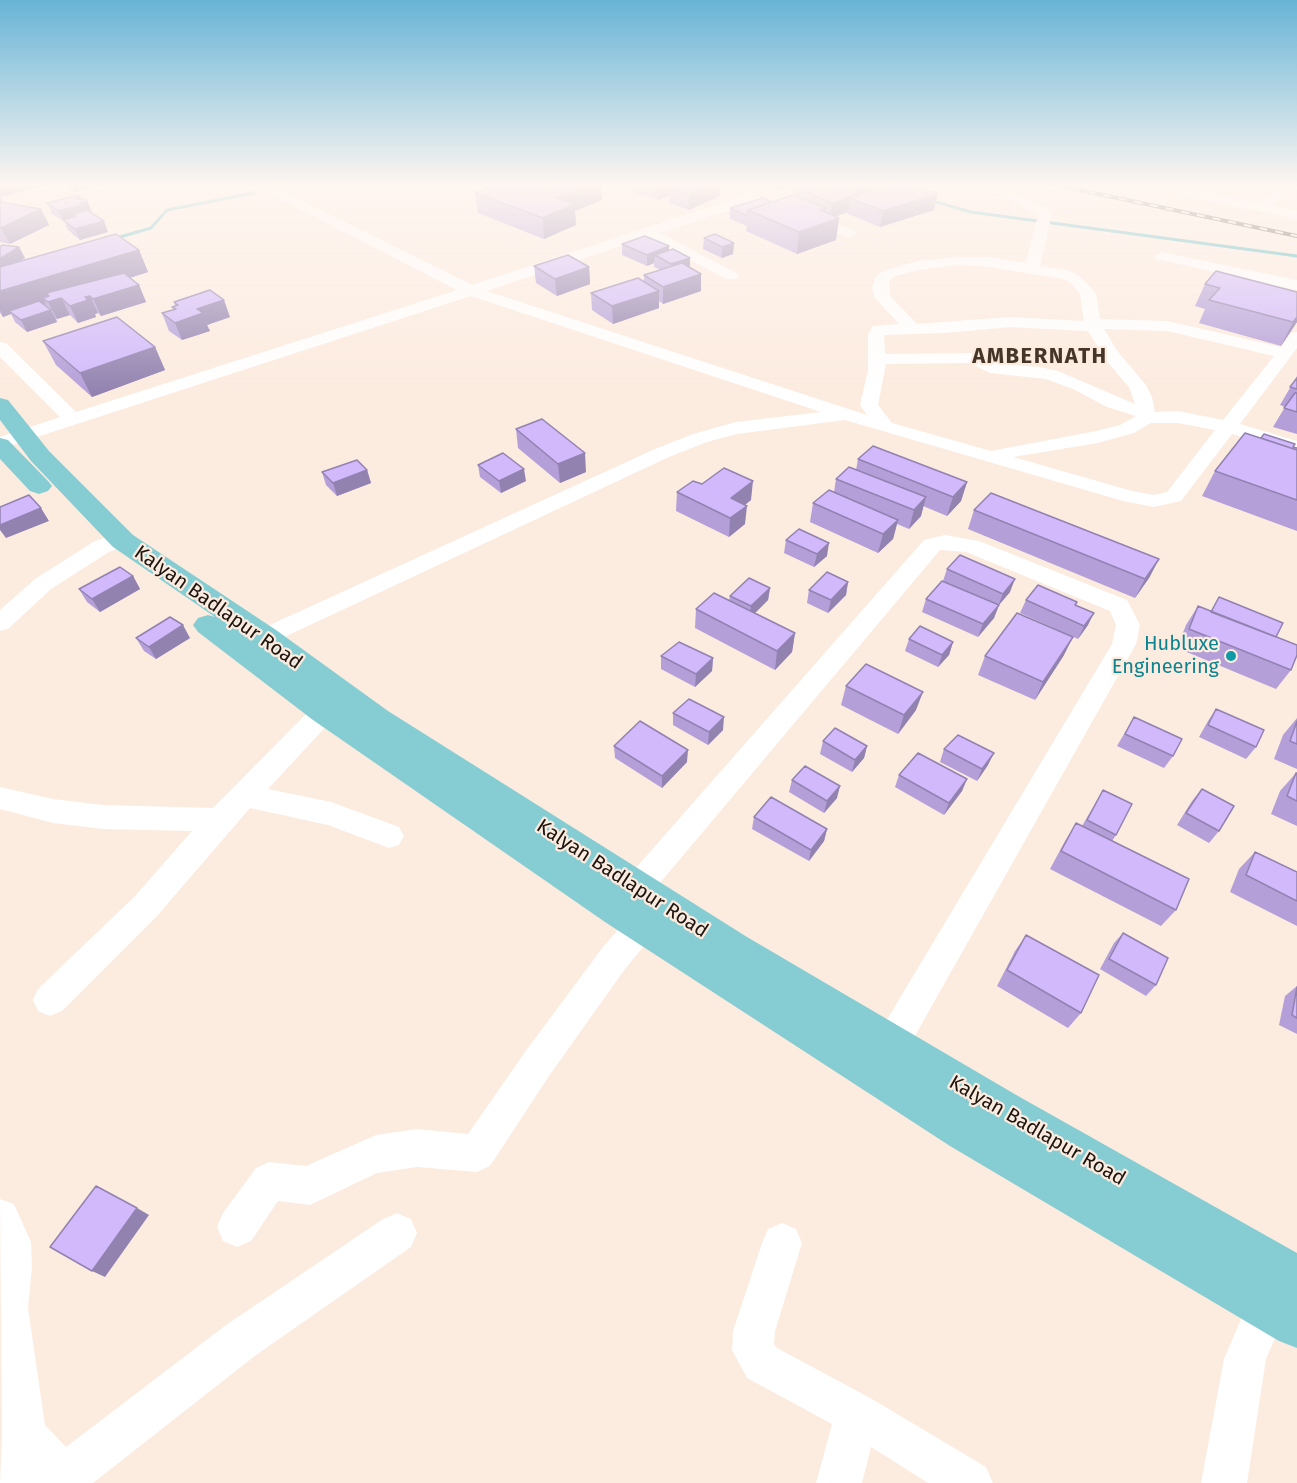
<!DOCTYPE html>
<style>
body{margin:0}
canvas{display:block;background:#fcebdf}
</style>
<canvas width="1297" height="1483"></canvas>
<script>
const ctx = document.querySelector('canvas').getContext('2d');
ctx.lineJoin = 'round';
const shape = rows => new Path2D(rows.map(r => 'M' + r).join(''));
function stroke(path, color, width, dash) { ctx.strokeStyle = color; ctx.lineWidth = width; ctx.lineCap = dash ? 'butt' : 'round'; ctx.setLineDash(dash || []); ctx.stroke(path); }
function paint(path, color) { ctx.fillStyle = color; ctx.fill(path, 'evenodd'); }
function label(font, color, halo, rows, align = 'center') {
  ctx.font = font + ' "Fira Sans",sans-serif'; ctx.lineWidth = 4.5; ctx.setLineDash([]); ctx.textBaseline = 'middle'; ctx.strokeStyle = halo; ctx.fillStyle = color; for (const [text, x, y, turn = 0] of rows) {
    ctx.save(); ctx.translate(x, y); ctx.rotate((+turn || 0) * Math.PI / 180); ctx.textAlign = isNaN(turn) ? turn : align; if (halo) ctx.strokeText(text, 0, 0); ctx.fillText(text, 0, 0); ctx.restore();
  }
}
stroke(shape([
 [286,187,294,185],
 [929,200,971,212,1297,256],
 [113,239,151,228,167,210,254,193]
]), '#49b3bc', 3);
paint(shape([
 [253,185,270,185,472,285,744,196,744,193,727,185,747,185,755,188,758,198,756,201,660,233,736,273,739,276,736,279,726,279,647,237,487,291,867,415,860,405,868,370,868,334,873,326,899,324,874,297,872,287,877,275,886,270,918,261,959,257,990,257,1026,263,1038,215,980,185,997,185,1050,210,1052,213,1040,266,1067,270,1080,276,1096,293,1100,319,1167,321,1281,347,1291,333,1297,332,1297,348,1240,424,1297,441,1297,453,1232,434,1181,501,1154,507,1123,501,845,420,737,434,707,442,669,457,246,655,237,652,234,646,237,640,655,449,693,434,736,422,821,412,471,296,0,449,0,437,60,417,0,357,0,342,6,343,76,412,457,290,253,185],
 [959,265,990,267,1063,279,1070,282,1080,294,1084,321,1010,317,917,324,890,296,889,280,896,276,918,270,959,265],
 [1010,327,1088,331,1105,359,1129,387,1135,404,1058,371,1040,367,994,363,974,353,885,354,884,335,944,333,1010,327],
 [1104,329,1167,331,1274,356,1223,420,1178,411,1155,412,1152,397,1146,385,1118,352,1104,329],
 [970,363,990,373,1046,379,1073,389,1107,407,1136,416,1120,425,1096,431,991,451,892,423,878,405,886,364,970,363],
 [1151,423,1178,423,1215,430,1167,492,1154,495,1132,491,1013,457,1098,443,1134,433,1151,423],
 [1147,185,1174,185,1260,203,1283,185,1297,185,1297,189,1285,195,1273,206,1297,211,1297,219,1153,189,1147,185],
 [802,212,854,230,856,233,849,237,797,219,795,216,802,212],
 [1161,252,1297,280,1297,290,1156,259,1154,256,1161,252],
 [120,532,128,534,131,539,128,544,109,552,51,589,8,629,0,631,0,610,35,579,93,542,120,532],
 [945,535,979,541,1127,600,1140,625,1136,644,903,1057,891,1062,879,1057,874,1045,879,1033,1112,644,1116,625,1110,611,966,552,940,550,649,896,638,900,627,896,623,887,627,878,924,540,945,535],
 [324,702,333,705,337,712,333,719,268,789,331,802,399,827,404,836,399,845,389,848,328,825,250,808,157,916,62,1011,50,1016,38,1011,33,1000,38,989,135,896,192,831,103,829,53,823,0,809,0,787,53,799,103,805,213,808,315,705,324,702],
 [642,911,653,915,658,925,653,935,625,969,549,1076,490,1166,477,1172,417,1167,377,1173,310,1205,278,1201,251,1241,237,1247,223,1241,217,1227,223,1213,256,1168,269,1162,306,1166,376,1135,417,1129,468,1134,525,1052,603,947,631,915,642,911],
 [0,1199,14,1204,31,1242,32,1267,28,1308,45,1425,66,1447,226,1325,383,1219,397,1213,411,1219,417,1233,411,1247,256,1355,93,1483,0,1483,2,1436,0,1199],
 [782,1223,796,1229,802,1243,775,1331,774,1344,777,1348,872,1399,986,1467,993,1483,928,1483,871,1447,862,1483,816,1483,832,1424,747,1378,732,1350,733,1331,762,1243,768,1229,782,1223],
 [1268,1285,1283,1291,1289,1306,1266,1359,1247,1483,1201,1483,1224,1359,1253,1291,1268,1285]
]), '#fff');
paint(shape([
 [0,398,8,400,49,451,133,535,276,630,388,711,747,937,1018,1096,1297,1253,1297,1348,1279,1341,950,1146,605,922,313,720,198,632,193,625,198,618,208,615,215,617,113,547,31,461,0,420,0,398],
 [0,438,8,440,48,481,52,486,48,491,39,494,30,491,0,459,0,438]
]), '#86cdd3');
const rail = shape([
 [1056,185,1297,236]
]);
stroke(rail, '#4f453e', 4);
stroke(rail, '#fcebdf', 2, [8]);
paint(shape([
 [0,185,42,185,42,186,0,197,3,203,41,209,49,225,10,244,0,242],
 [65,185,98,185,74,192],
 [553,185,601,185,602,200,575,211,576,225,544,239,478,213,475,193,547,188],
 [606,185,623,185,615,189],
 [633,185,720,185,720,196,689,210,669,203,669,195,659,200,633,192],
 [760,185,791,185,781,191],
 [801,185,881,185,881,188,934,210,880,227,848,214,848,212,835,217,839,218,836,240,797,254,746,231,747,226,730,219,730,208,772,202,793,195,793,188],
 [81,199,87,201,92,212,90,212,108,232,80,240,68,230,64,221,52,214,47,203],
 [704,238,734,243,733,254,722,258,703,249],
 [622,244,669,246,669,250,690,268,701,274,701,291,663,304,659,301,659,308,613,324,592,310,591,293,644,282,644,275,661,270,654,267,654,263,647,266,622,255],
 [0,247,19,247,25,258,19,262,139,250,148,272,130,278,139,285,146,302,101,316,98,313,95,314,96,317,78,323,70,315,57,319,56,318,57,322,27,332,15,322,11,314,3,317,0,313],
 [534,266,589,267,590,284,557,296,536,283],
 [1205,284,1297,292,1297,322,1281,346,1199,323,1205,309,1195,306],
 [174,302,230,317,207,325,210,331,182,340,169,331,162,313,174,310,172,307,175,306],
 [43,341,155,347,165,370,92,397,56,365],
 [1297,376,1297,434,1273,427,1285,407,1280,405],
 [516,429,586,472,560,483,518,448],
 [1261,438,1297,448,1297,531,1202,496,1215,471],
 [858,459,967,482,961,501,947,516,923,506,921,516,909,529,897,524,893,539,878,553,810,522,813,503,834,492,836,479,856,470],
 [478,465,526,481,501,493,480,477],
 [367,470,371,483,337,496,326,485,322,472],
 [702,484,751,500,745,505,745,524,729,537,676,511,677,492],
 [974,510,1159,559,1149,578,1135,598,968,529],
 [786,540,827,556,814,567,784,553],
 [947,569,1010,592,999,605,994,618,978,637,922,612,926,599,943,581],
 [133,576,140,589,100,612,87,602,79,589],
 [848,582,846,595,828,613,807,603,809,590],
 [770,588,768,600,755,613,795,633,792,652,775,670,695,628,696,609,729,600,730,596],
 [1219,597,1276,637,1291,670,1276,689,1177,648,1186,625,1198,606,1211,611],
 [1026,600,1077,602,1076,605,1088,625,1078,639,1020,613],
 [136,638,190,638,156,659,144,651],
 [909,639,953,642,949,655,938,667,905,651],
 [1064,655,1035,700,978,675,985,656],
 [661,656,713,658,712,671,695,687,661,669],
 [846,686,916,710,898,734,841,705],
 [1216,709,1256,747,1246,759,1199,737,1208,721],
 [673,713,723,730,708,745,673,725],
 [1134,717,1173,756,1164,768,1117,746],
 [1297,718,1297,769,1274,759,1283,735],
 [823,741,867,746,864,758,852,772,820,754],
 [614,746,687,762,662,788,615,758],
 [944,749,988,765,977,781,940,762],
 [1296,773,1297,773,1297,826,1271,814,1280,791],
 [899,775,967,779,962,791,944,815,895,787],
 [792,780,837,798,824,813,789,792],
 [1202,789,1219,831,1209,843,1177,825,1192,801],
 [1103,790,1116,835,1112,841,1176,910,1161,926,1050,869,1065,841,1076,823,1082,826],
 [754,817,827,829,824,841,809,861,752,829],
 [1255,852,1297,872,1297,926,1230,892,1239,869],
 [1123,933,1156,985,1146,996,1100,969,1114,943],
 [1026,935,1081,1013,1068,1028,997,986,1015,951],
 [1297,986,1297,1034,1279,1025,1285,996]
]), '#b49fd9');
paint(shape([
 [0,185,42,185,42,186,0,197,6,208,0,209],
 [72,185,98,185,74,192],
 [587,185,601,185,602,200,575,211,576,225,544,239,543,218,556,198],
 [615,185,623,185,615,189],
 [659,185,691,185,669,187,669,195,659,200],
 [710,185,720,185,720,196,689,210,689,194],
 [781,185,791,185,781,191],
 [820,185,823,185,821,198,814,188],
 [875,185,881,185,879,199,850,198,848,212,830,218,832,203,861,193,861,190],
 [938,194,934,210,880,227,883,211],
 [80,197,82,202,87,201,92,212,76,216,73,214,75,218,63,220,59,211,75,199],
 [826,208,824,224,839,218,836,240,797,254,799,232,820,210],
 [41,209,49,225,10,244,1,228],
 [104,221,108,232,80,240,75,229],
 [734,243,733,254,722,258,722,247],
 [669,246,669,257,655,255,654,263,647,266,647,255],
 [19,247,25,258,0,274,0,259],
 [139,250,148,272,62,299,70,315,57,319,48,302,43,298,46,304,13,314,9,311,11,314,3,317,0,310,0,291],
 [690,258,690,269,671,275,671,264],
 [589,267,590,284,557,296,555,279],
 [701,274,701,291,663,304,663,287],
 [139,285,146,302,101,316,93,299],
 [659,291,659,308,613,324,612,306],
 [90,296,98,313,95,314,96,317,78,323,70,306,85,297],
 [224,300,230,317,207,325,210,331,182,340,175,323,197,309],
 [51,310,57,322,27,332,21,320],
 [1297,317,1297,322,1281,346,1293,322],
 [155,347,165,370,92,397,80,373],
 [585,453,586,472,560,483,558,464],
 [524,469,526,481,501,493,499,481],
 [367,470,371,483,337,496,333,483],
 [753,481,751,500,729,517,731,498],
 [967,482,961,501,947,516,953,497],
 [926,497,921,516,909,529,914,510],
 [747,506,745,524,729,537,730,518],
 [41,508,49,521,6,538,0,530,0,525],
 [898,520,893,539,878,553,883,534],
 [829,543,827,556,814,567,817,554],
 [1159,559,1149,578,1135,598,1145,579],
 [133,576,140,589,100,612,92,599],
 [1015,579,1010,592,998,606,1003,594],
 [848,582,846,595,828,613,831,600],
 [770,588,768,600,749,619,751,606],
 [999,605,994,618,978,637,983,624],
 [1094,613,1088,625,1078,639,1084,626],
 [183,625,190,638,156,659,149,647],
 [795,633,792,652,775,670,777,651],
 [1073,637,1064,655,1035,700,1043,682],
 [953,642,949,655,938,667,942,655],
 [713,658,712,671,695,687,696,674],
 [923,692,916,710,898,734,904,715],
 [724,717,723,730,708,745,709,732],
 [867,746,864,758,852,772,855,760],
 [688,750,687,762,662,788,662,776],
 [994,753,988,765,977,781,982,769],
 [967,779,962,791,944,815,949,803],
 [840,786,837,798,824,813,827,801],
 [827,829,824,841,809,861,811,850],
 [137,1208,149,1215,105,1277,92,1271]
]), '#9282b0');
const building = shape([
 [495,185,540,185,547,188,553,185,587,185,556,198,575,204,543,218,475,193,495,185],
 [673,185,710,185,689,194,669,187,673,185],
 [801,185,820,185,814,188,819,189,808,194,793,188,801,185],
 [831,185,844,185,862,192,832,203,808,193,831,185],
 [848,185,875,185,861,190,848,185],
 [887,185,913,185,938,194,883,211,850,198,887,185],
 [78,195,80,197,75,199,83,199,87,201,80,203,82,205,59,211,47,203,78,195],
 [793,195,826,208,820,210,839,218,799,232,748,210,793,195],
 [763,198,772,202,748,210,747,216,730,208,763,198],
 [0,202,41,209,1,228,0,228,0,202],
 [87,210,104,221,75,229,63,220,76,216,73,214,87,210],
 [116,234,139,250,0,291,0,267,116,234],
 [715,234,734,243,722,247,704,238,715,234],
 [645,236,669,246,647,255,622,244,645,236],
 [2,245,19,247,0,259,0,247,2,245],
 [673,249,690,258,671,264,655,255,673,249],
 [568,255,589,267,555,279,534,266,568,255],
 [682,263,701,274,663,287,644,275,682,263],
 [1216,271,1297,292,1297,317,1293,322,1209,300,1220,288,1205,284,1216,271],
 [124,273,139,285,93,299,90,296,85,297,88,300,70,306,61,298,48,302,43,298,49,296,46,293,124,273],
 [638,278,659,291,612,306,591,293,638,278],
 [210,290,224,300,197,309,203,313,175,323,162,313,176,309,172,307,178,305,174,302,210,290],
 [39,301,51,310,21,320,9,311,39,301],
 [117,317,155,347,80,373,43,341,117,317],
 [1297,378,1297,389,1290,387,1297,378],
 [1295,393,1297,393,1297,412,1284,408,1295,393],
 [542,419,585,453,558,464,516,429,542,419],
 [1245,433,1297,450,1297,500,1215,471,1245,433],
 [1264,434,1295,444,1293,447,1297,448,1297,450,1261,438,1264,434],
 [873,446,967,482,953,497,858,459,873,446],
 [503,453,524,469,499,481,478,465,503,453],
 [357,460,367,470,333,483,322,472,357,460],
 [849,467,926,497,914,510,836,479,849,467],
 [724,468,753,481,731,498,747,506,730,518,677,492,693,481,702,484,724,468],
 [829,490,898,520,883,534,813,503,829,490],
 [991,493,1159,559,1145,579,974,510,991,493],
 [29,495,41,508,0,525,0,507,29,495],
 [799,529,829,543,817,554,786,540,799,529],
 [960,555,1015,579,1003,594,947,569,960,555],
 [120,567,133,576,92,599,79,589,120,567],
 [827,572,848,582,831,600,809,590,827,572],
 [749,578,770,588,751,606,730,596,749,578],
 [942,581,999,605,983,624,926,599,942,581],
 [1038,585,1077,602,1075,605,1094,613,1084,626,1026,600,1038,585],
 [714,593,795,633,777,651,696,609,714,593],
 [1219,597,1283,623,1276,637,1211,612,1219,597],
 [1198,606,1297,645,1297,655,1291,670,1189,629,1198,606],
 [1017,613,1073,637,1043,682,985,656,1017,613],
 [170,617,183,625,149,647,136,638,170,617],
 [920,626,953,642,942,655,909,639,920,626],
 [679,642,713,658,696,674,661,656,679,642],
 [866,664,923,692,904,715,846,686,866,664],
 [689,699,724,717,709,732,673,713,689,699],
 [1216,709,1264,730,1256,747,1208,725,1216,709],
 [1134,717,1182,739,1173,756,1125,734,1134,717],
 [640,721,688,750,662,776,614,746,640,721],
 [1297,721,1297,744,1290,741,1297,721],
 [835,728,867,746,855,760,823,741,835,728],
 [958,735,994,753,982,769,944,749,958,735],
 [918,753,967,779,949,803,899,775,918,753],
 [805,766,840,786,827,801,792,780,805,766],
 [1296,773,1297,773,1297,801,1287,796,1296,773],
 [1202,789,1234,806,1219,831,1186,813,1202,789],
 [1103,790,1132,804,1116,835,1087,820,1103,790],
 [771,797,827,829,811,850,754,817,771,797],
 [1076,823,1189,879,1176,910,1061,851,1076,823],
 [1255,852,1297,872,1297,901,1246,875,1255,852],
 [1123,933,1168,958,1156,985,1109,959,1123,933],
 [1026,935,1099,975,1081,1013,1007,970,1026,935],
 [1297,987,1297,1018,1292,1015,1297,987],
 [96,1186,137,1208,92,1271,50,1247,96,1186]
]);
paint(building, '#d1b9fc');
stroke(building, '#9282b0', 1.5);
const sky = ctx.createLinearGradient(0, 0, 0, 393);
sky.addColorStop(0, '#68b4d6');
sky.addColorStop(0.47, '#fef6f1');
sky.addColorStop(1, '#fef6f100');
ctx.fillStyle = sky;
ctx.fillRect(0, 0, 1297, 393);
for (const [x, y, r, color] of [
 [1231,656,6,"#0f9aa8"]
]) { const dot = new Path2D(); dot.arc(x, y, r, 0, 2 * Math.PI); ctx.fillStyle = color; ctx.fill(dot); stroke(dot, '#fcebdf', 2); }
label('20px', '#1d1510', '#fcebdf', [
 ["Kalyan Badlapur Road",218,608,35],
 ["Kalyan Badlapur Road",622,879,33],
 ["Kalyan Badlapur Road",1037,1131,30]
]);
label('20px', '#0d838f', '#fcebdf', [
 ["Hubluxe",1219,644],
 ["Engineering",1219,667]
], 'right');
ctx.letterSpacing = '1.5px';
label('bold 22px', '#453529', '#fcebdf', [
 ["AMBERNATH",1040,357]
]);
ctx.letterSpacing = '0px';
</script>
